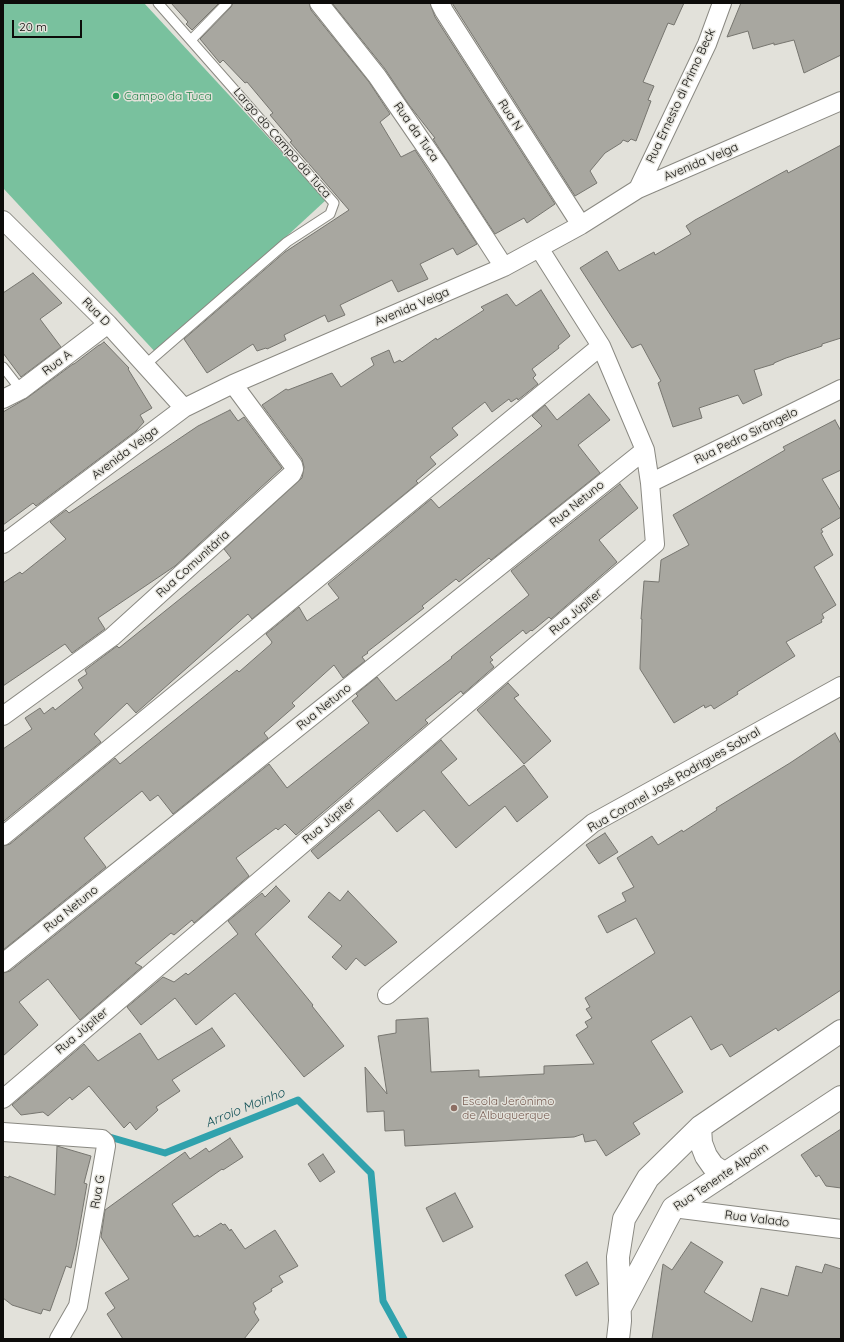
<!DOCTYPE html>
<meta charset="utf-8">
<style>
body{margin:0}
#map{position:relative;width:844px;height:1342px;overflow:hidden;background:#e2e1da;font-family:Quicksand,sans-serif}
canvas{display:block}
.frame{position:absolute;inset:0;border:4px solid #0d0c0a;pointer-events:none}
.scale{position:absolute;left:12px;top:20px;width:70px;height:18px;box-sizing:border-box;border:2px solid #0d0c0a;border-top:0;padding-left:5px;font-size:12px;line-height:14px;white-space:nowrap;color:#0d0c0a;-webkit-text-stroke:3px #e2e1da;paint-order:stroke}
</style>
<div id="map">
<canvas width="844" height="1342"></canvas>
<div class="frame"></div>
<div class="scale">20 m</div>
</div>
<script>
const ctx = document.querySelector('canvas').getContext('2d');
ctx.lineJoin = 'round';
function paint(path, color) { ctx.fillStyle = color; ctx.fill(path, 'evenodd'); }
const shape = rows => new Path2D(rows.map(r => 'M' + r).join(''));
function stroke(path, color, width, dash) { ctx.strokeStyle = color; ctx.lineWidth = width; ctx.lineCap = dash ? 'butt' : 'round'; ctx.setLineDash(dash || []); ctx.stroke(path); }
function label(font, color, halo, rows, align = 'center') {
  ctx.font = font + ' Quicksand,sans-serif'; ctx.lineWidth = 3; ctx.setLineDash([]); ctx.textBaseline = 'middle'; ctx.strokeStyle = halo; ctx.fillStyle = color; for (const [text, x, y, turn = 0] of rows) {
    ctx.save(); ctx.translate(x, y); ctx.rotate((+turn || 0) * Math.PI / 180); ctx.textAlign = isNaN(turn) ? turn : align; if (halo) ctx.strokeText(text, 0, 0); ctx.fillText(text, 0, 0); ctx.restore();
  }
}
paint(shape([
 [3,3,144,3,326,200,158,355,3,188]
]), '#79c19e');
stroke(shape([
 [103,1136,106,1136,165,1153,298,1100,371,1173,383,1301,404,1339]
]), '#30a2ad', 7);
const building = shape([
 [171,3,219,3,192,30,186,24,188,22,171,3],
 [233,3,309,3,311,10,369,82,390,114,380,122,401,157,415,150,477,244,457,255,453,248,420,264,428,279,398,292,392,280,340,305,345,315,328,322,325,315,284,335,286,340,267,349,266,348,257,351,253,344,207,373,184,339,285,252,349,210,290,142,292,141,270,115,273,113,247,82,245,83,223,60,220,63,200,39,231,7,233,3],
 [332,3,430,3,435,17,555,204,527,223,524,218,495,234,433,139,435,138,409,105,385,69,332,3],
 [452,3,684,3,674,25,668,23,643,82,654,86,648,100,651,101,636,141,631,139,628,142,623,140,621,143,605,153,590,171,597,183,575,196,452,3],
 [741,3,841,3,841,55,804,73,794,40,774,45,774,43,753,49,748,31,727,37,741,3],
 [841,145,841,338,822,344,822,346,786,358,774,363,774,364,754,370,762,395,743,404,738,395,699,408,702,418,673,427,658,383,661,381,641,344,632,348,580,268,607,251,619,271,654,252,655,255,691,234,686,226,695,220,787,170,788,173,841,145],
 [33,273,62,303,40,319,61,347,21,377,3,353,3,293,33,273],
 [541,290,570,336,558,346,559,348,532,369,536,375,533,378,538,384,518,400,517,398,511,402,509,399,492,412,485,402,452,428,458,435,430,457,436,464,416,481,418,483,252,619,248,614,136,713,127,703,94,734,101,742,4,821,3,820,3,749,32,729,25,718,40,708,44,714,53,707,55,710,83,688,78,680,87,674,85,670,117,646,119,648,231,558,224,549,302,478,304,467,302,459,262,405,286,389,288,390,332,373,341,387,374,365,371,358,389,350,394,363,400,360,402,362,436,338,437,340,484,310,481,307,507,294,516,306,541,290],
 [104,342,129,368,128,369,152,408,140,415,144,422,136,431,36,506,33,503,3,525,3,412,27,398,73,364,74,364,99,345,100,345,104,342],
 [589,394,610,420,578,445,600,473,491,560,489,558,459,582,456,579,422,606,424,608,367,652,368,653,362,657,365,661,343,678,334,665,292,703,295,706,264,733,268,738,173,814,158,795,150,801,142,791,96,828,84,838,106,867,3,950,3,846,10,844,115,758,120,764,237,670,239,672,271,644,272,642,266,634,299,607,307,621,339,598,328,584,431,499,439,508,542,426,532,416,545,405,557,420,589,394],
 [230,410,238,421,244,417,282,468,175,566,98,618,105,629,72,653,65,644,3,686,3,583,20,572,22,574,66,539,50,522,66,510,69,513,198,426,230,410],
 [835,420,841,431,841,470,822,479,841,511,841,517,821,529,823,532,821,533,833,555,814,567,836,605,822,614,824,618,821,620,822,622,786,642,795,656,737,692,738,694,714,709,711,705,705,708,704,705,674,723,640,669,640,667,642,619,641,619,644,581,659,582,661,560,689,545,673,515,785,450,783,447,835,420],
 [620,484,638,508,599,540,617,562,551,619,549,617,532,631,531,630,526,634,523,630,490,657,493,660,490,662,494,667,463,694,461,691,425,720,428,723,296,835,285,824,278,830,276,828,236,858,249,876,194,923,192,920,174,935,171,933,135,963,142,967,80,1020,48,979,19,1002,38,1025,3,1056,3,973,10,971,269,764,287,788,369,723,352,701,358,696,356,694,377,677,396,701,452,658,451,657,529,595,511,571,620,484],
 [508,683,519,695,514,698,551,741,524,764,477,710,508,683],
 [835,733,841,744,841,990,778,1031,776,1028,730,1057,722,1044,711,1050,691,1016,651,1041,683,1092,633,1123,640,1134,606,1156,596,1140,585,1142,583,1134,574,1137,405,1146,404,1130,385,1131,384,1111,367,1112,365,1067,387,1094,378,1036,396,1033,396,1020,428,1018,431,1072,479,1070,479,1077,544,1074,544,1066,594,1064,576,1035,588,1027,585,1022,592,1018,586,1009,590,1007,585,998,655,953,636,918,607,933,598,916,626,901,622,893,634,887,617,858,652,836,658,845,682,830,683,832,717,810,716,808,790,763,835,733],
 [441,740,457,759,441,772,469,806,524,765,548,797,517,822,505,806,456,848,424,810,397,832,379,810,318,859,311,851,441,740],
 [605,833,618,852,599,864,586,845,605,833],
 [276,886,290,901,255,934,313,1005,312,1006,344,1046,304,1077,235,993,196,1025,175,998,141,1025,127,1007,163,977,174,982,186,973,188,975,238,934,228,921,262,893,265,897,276,886],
 [348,891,397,942,365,966,356,958,346,970,332,957,342,946,308,917,329,892,340,901,348,891],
 [212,1028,225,1046,172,1080,180,1091,156,1107,158,1110,156,1112,136,1130,130,1122,124,1128,89,1086,72,1100,70,1097,48,1116,43,1112,21,1115,12,1105,84,1044,98,1061,140,1033,158,1060,212,1028],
 [841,1129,841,1188,826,1186,819,1175,816,1177,801,1155,841,1129],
 [230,1138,243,1157,223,1170,222,1169,172,1204,194,1237,198,1235,199,1237,221,1223,223,1225,225,1224,230,1231,231,1229,245,1249,275,1230,298,1266,279,1276,283,1282,271,1289,272,1291,253,1303,256,1309,254,1312,259,1320,244,1339,123,1339,107,1314,115,1308,105,1293,129,1279,101,1237,105,1210,185,1152,190,1159,206,1148,209,1152,230,1138],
 [57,1146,91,1156,84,1183,87,1184,76,1247,71,1268,66,1266,50,1311,43,1309,41,1314,12,1305,3,1298,3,1176,9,1178,9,1176,55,1195,57,1146],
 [323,1154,335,1172,320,1182,308,1164,323,1154],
 [455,1193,473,1227,443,1242,426,1208,455,1193],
 [691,1242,723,1262,704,1292,752,1322,761,1288,788,1296,796,1266,822,1273,825,1264,841,1269,841,1339,652,1339,663,1264,672,1270,691,1242],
 [587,1262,599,1284,576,1296,565,1275,587,1262]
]);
paint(building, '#a8a7a0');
stroke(building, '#76756f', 1);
const lane = shape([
 [191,40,227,3],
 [145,365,287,242,330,214,334,203,158,3],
 [3,367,21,390]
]);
const street = shape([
 [319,3,377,76,438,165,504,267],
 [440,3,444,11,581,225],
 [638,189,707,44,722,3],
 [3,220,108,324,184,408],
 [3,399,21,390,108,324],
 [650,483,841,389],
 [3,544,184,408,233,384,504,267,581,225,638,189,841,101],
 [3,716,112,637,292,474,294,469,293,465,233,384],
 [3,836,601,346],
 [3,963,645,450],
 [387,995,593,823,841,686],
 [3,1099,655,544,650,483,645,450,601,346,539,248],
 [3,1132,102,1139,105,1142,106,1146,78,1306,59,1339],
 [673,1208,841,1229]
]);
const secondary = shape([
 [700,1127,701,1143,706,1156,713,1166,725,1174],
 [620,1308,673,1208,841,1097],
 [618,1339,620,1321,618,1257,624,1219,648,1178,700,1127,841,1031]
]);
stroke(lane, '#8a8982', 11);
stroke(street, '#8a8982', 20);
stroke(secondary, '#8a8982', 24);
stroke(lane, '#fff', 9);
stroke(street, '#fff', 18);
stroke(secondary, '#fff', 22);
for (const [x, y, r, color] of [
 [116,96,4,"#2e9e5b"],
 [454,1108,4,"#8d6e63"]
]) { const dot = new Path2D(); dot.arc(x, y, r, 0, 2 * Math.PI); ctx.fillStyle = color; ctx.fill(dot); stroke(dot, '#e2e1da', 1.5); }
label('12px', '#27864d', '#e2e1da', [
 ["Campo da Tuca",124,96]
], 'left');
label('12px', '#0d0c0a', '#e2e1da', [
 ["Rua Ernesto di Primo Beck",681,96,-65],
 ["Rua N",510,115,57],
 ["Rua da Tuca",416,132,55],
 ["Largo do Campo da Tuca",282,143,49],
 ["Avenida Veiga",701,162,-23],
 ["Avenida Veiga",412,307,-23],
 ["Rua D",96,312,45],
 ["Rua A",57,363,-37],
 ["Rua Pedro Sirângelo",746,436,-26],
 ["Avenida Veiga",125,453,-37],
 ["Rua Netuno",577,504,-39],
 ["Rua Comunitária",193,564,-42],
 ["Rua Júpiter",576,612,-40],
 ["Rua Netuno",324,707,-39],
 ["Rua Coronel José Rodrigues Sobral",674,780,-30],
 ["Rua Júpiter",329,821,-40],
 ["Rua Netuno",71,909,-39],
 ["Rua Júpiter",82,1031,-40],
 ["Rua Tenente Alpoim",721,1177,-34],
 ["Rua G",98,1192,-80],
 ["Rua Valado",757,1219,7]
]);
label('12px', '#785e54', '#e2e1da', [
 ["Escola Jerônimo",462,1101],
 ["de Albuquerque",462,1115]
], 'left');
label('italic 13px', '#105056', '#e2e1da', [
 ["Arroio Moinho",245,1108,-22]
]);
</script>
